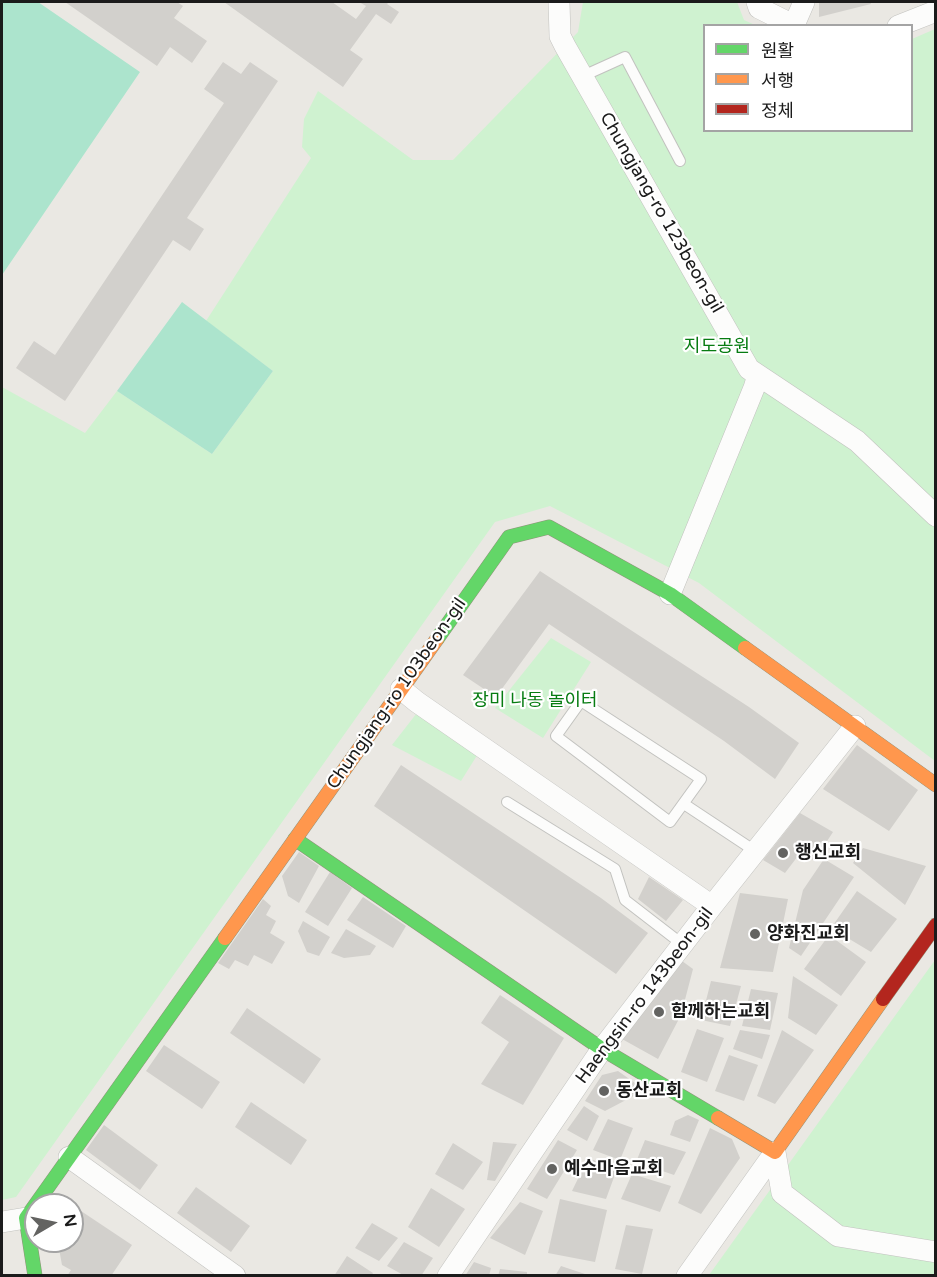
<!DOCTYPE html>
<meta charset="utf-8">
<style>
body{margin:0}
#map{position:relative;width:937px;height:1277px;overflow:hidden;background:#eae8e3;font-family:"Varela Round","Noto Sans KR",sans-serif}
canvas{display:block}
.frame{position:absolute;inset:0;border:3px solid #1b1b1b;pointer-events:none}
.legend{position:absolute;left:703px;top:24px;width:210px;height:108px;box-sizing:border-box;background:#fff;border:2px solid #a4a4a4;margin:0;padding:8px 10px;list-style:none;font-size:18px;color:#1b1b1b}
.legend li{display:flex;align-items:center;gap:12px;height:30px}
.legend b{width:30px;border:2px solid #a4a4a4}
.north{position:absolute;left:24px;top:1193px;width:60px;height:60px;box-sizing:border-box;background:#fff;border:2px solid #a4a4a4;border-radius:50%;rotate:81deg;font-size:16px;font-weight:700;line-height:24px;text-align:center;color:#1b1b1b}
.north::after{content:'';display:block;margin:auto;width:21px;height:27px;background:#636361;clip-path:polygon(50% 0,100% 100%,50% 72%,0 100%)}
</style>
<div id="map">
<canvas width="937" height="1277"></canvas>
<div class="frame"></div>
<ul class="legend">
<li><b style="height:8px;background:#63d668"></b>원활</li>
<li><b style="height:8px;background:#ff974d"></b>서행</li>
<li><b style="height:8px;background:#b3261e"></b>정체</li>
</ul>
<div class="north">N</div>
</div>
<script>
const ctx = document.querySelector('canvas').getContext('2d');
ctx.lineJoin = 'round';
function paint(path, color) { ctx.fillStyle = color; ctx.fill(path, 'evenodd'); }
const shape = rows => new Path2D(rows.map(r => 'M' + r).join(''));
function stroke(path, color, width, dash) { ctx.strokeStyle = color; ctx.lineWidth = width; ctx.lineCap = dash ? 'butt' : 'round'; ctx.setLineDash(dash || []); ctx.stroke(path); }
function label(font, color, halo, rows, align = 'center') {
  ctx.font = font + ' "Varela Round","Noto Sans KR",sans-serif'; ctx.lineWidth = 4.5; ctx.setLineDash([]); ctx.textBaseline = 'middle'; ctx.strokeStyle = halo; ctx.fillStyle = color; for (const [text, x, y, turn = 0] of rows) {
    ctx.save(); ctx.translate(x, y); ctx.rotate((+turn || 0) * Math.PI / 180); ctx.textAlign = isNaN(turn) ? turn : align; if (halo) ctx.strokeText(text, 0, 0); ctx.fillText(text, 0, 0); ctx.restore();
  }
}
paint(shape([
 [583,2,737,2,744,20,755,25,704,26,704,130,912,130,912,39,935,29,935,761,699,583,550,506,495,522,16,1197,2,1200,2,387,85,433,117,391,212,454,273,371,206,321,311,158,302,147,304,119,318,91,413,160,453,160,578,32],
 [551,638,591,662,543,738,495,708],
 [420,709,481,749,461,781,392,745],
 [935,960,935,1275,709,1275]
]), '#cff2d0');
paint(shape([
 [2,2,38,2,140,72,2,275],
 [182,302,273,371,212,454,117,391]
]), '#ace4cd');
paint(shape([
 [65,2,177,2,183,6,174,18,207,41,192,63,170,47,157,66],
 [224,2,332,2,356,19,366,6,359,2,389,2,387,4,399,12,391,24,376,14,350,50,363,59,343,87],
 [819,2,870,2,871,4,819,17],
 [223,62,241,74,250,62,278,81,187,218,204,229,190,251,173,240,65,401,16,368,34,341,55,355,224,103,204,89],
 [540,571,749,707,799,743,775,779,724,741,549,624,496,697,463,675],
 [857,745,918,790,889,831,823,789],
 [401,765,601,898,648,933,616,974,374,806],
 [800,813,833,832,814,861,801,852,785,873,763,860],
 [863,848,926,866,905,905,853,863],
 [299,852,319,866,299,903,288,896,282,876],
 [824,859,854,877,801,956,789,948,803,890],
 [330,872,352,888,328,926,305,912],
 [649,877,683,900,666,921,638,899],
 [857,891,897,919,871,952,831,928],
 [740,893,788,899,773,972,720,968],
 [363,897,406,926,393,948,347,920],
 [263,899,271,906,266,915,276,921,270,933,285,942,272,964,254,955,248,966,235,960,229,969,218,963],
 [303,921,330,937,319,956,307,952,298,931],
 [346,929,376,946,370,955,344,958,331,953],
 [829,935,866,962,841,996,804,969],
 [682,961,693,969,681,1015,658,1059,622,1039],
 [793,976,838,1005,816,1035,788,1018],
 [711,981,741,986,730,1026,701,1020],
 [751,989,778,993,770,1030,742,1026],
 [500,995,564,1038,523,1105,481,1084,509,1042,481,1023],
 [247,1008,321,1059,304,1084,230,1033],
 [697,1029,724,1038,707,1082,681,1072],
 [740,1030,770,1035,762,1059,733,1049],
 [782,1030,814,1050,775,1104,757,1096],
 [164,1045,220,1082,202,1109,146,1071],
 [729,1055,758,1065,744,1101,715,1091],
 [618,1071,645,1090,605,1111,585,1101,602,1075],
 [251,1102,307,1140,291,1165,235,1127],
 [584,1106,599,1116,587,1141,567,1130],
 [688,1115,699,1120,690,1142,670,1135,675,1121],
 [608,1119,633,1128,620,1160,593,1150],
 [104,1125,158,1165,140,1190,86,1150],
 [710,1128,732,1139,740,1158,701,1214,678,1203],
 [558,1140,577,1150,547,1199,527,1189],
 [645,1140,686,1152,674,1175,636,1162],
 [493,1142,517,1144,495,1181,487,1180],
 [453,1143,483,1162,463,1190,435,1174],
 [588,1158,617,1169,606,1199,572,1191],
 [632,1174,671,1186,660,1212,621,1199],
 [196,1187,250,1226,231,1252,177,1213],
 [431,1188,465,1209,439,1247,408,1227],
 [560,1199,607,1210,595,1262,548,1253],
 [520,1202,543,1211,525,1255,490,1238],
 [72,1205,132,1245,111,1276,67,1276,71,1270,62,1265,58,1243,60,1241,72,1241],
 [372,1223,398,1238,379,1261,355,1248],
 [626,1225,653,1229,642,1274,615,1269],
 [404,1242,433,1258,421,1276,405,1276,387,1266],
 [347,1256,373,1273,371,1276,334,1276],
 [474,1262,491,1268,489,1276,465,1276],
 [561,1266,588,1275,588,1276,555,1276],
 [500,1269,527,1272,527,1276,498,1276]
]), '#d2d0cc');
const lane = shape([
 [583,76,625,57,680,161],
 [581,701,701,779,670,822,556,736,581,701],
 [507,802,615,869,625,900,682,944],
 [684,804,755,851]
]);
const street = shape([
 [559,2,560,36,565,46,749,369,857,441,936,516],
 [757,2,759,8,795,26],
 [794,25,804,2],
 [898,26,936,11],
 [670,594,754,388,758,375],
 [401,689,417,702,712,906],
 [775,1152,782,1193,838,1236,936,1252],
 [69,1157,235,1276],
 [2,1222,26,1218],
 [448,1276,602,1049,712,906,855,726],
 [687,1276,775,1152]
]);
const fast = shape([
 [437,639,509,537,549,527,670,594,745,648],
 [295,839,602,1049,718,1118],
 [35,1276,26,1218,225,938]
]);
const slow = shape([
 [745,648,936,785],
 [225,938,437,639],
 [718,1118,775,1152,883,999]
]);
const jam = shape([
 [883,999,936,925]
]);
stroke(lane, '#c2c2bf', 12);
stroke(street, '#c2c2bf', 22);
stroke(fast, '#91937b', 15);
stroke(slow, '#91937b', 15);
stroke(jam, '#91937b', 15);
stroke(lane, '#fcfcfb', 10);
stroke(street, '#fcfcfb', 21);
stroke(fast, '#63d668', 14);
stroke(slow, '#ff974d', 14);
stroke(jam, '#b3261e', 14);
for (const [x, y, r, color] of [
 [783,853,6,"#636361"],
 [755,934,6,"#636361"],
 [659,1012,6,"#636361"],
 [604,1091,6,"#636361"],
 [552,1169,6,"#636361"]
]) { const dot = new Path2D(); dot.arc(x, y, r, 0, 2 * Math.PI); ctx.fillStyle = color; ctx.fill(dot); stroke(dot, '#fff', 2); }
label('18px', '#1b1b1b', '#fff', [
 ["Chungjang-ro 123beon-gil",661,213,60],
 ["Chungjang-ro 103beon-gil",397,694,-55],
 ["Haengsin-ro 143beon-gil",645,996,-53]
]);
label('18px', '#077c12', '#fff', [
 ["지도공원",717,347],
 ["장미 나동 놀이터",535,701]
]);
label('bold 18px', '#1b1b1b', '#fff', [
 ["행신교회",795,853],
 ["양화진교회",767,934],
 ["함께하는교회",671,1012],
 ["동산교회",616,1091],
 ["예수마음교회",564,1169]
], 'left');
</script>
